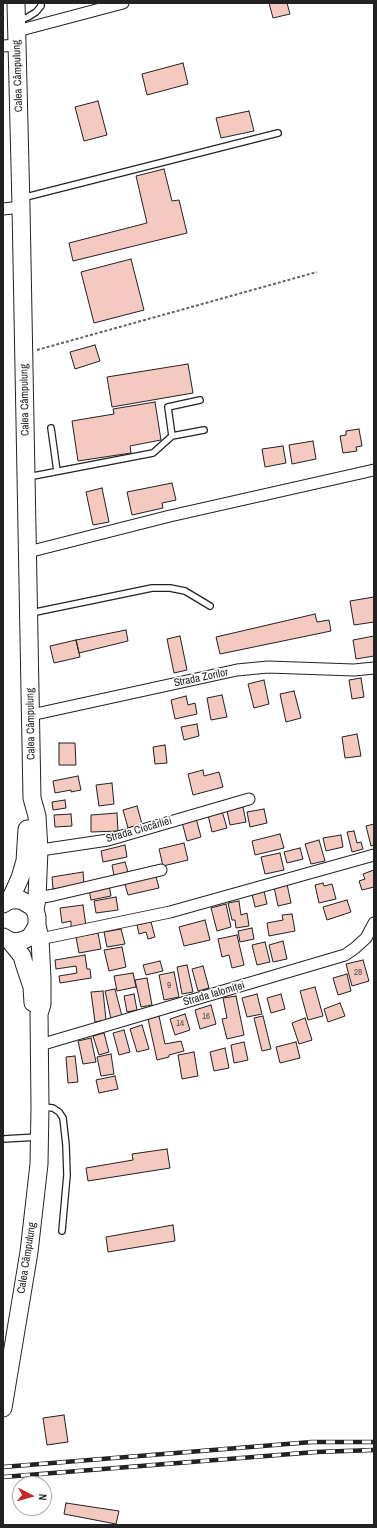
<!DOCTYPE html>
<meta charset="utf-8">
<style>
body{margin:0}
#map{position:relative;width:377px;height:1528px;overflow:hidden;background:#fff;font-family:"Archivo Narrow",sans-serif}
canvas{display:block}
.frame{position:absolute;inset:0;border:4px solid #222;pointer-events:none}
.north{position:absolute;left:12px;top:1476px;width:40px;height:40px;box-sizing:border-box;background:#fff;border:1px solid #a7a7a7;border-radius:50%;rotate:96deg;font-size:11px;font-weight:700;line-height:16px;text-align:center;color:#222}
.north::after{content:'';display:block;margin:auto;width:14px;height:18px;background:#c62828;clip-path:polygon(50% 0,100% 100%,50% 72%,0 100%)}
</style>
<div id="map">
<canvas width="377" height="1528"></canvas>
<div class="frame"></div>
<div class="north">N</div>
</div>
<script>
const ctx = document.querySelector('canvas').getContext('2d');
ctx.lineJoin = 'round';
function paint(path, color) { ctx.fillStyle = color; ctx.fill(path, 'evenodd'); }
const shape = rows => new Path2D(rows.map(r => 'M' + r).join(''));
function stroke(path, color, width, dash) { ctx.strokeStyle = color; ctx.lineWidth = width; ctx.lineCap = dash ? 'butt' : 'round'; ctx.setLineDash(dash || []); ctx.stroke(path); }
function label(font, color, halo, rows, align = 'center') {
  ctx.font = font + ' "Archivo Narrow",sans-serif'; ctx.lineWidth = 3; ctx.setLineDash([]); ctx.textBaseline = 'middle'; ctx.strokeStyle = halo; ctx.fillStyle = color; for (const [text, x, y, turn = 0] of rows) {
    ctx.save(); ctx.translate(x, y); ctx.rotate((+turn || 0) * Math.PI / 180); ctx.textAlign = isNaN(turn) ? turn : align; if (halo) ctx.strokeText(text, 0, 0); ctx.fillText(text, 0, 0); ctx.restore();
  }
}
const building = shape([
 [269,3,287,3,290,14,273,18,269,3],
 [183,63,188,84,147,95,142,74,183,63],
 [98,101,107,135,84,141,75,107,98,101],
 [249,111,254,131,221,138,216,118,249,111],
 [164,169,172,201,179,200,187,233,73,261,69,243,147,223,136,176,164,169],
 [131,259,144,310,94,323,81,272,131,259],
 [95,345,100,361,75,369,70,352,95,345],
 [188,364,193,393,112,407,107,377,188,364],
 [155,402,161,440,130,446,131,453,78,461,72,421,114,414,113,409,155,402],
 [359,429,362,446,356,447,357,451,343,453,340,436,346,435,346,431,359,429],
 [313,441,316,459,292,464,289,445,313,441],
 [283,446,286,463,265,467,262,449,283,446],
 [172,483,176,500,162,503,163,508,132,515,127,492,172,483],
 [102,488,109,522,93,525,86,492,102,488],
 [374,597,374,622,354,625,350,601,374,597],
 [315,614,317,622,329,620,331,631,220,654,216,637,315,614],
 [126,630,128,641,79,653,76,640,126,630],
 [180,636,187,670,174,673,167,639,180,636],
 [374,636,374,656,356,659,353,640,374,636],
 [76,640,80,657,54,663,50,646,76,640],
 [361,678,364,697,352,699,349,680,361,678],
 [264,680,269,704,254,708,248,684,264,680],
 [294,691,301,718,286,722,280,694,294,691],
 [222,695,227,717,211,720,207,698,222,695],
 [186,696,188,705,195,703,197,714,175,719,171,700,186,696],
 [197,724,199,736,184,740,181,727,197,724],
 [357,734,361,756,345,758,342,737,357,734],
 [59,743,75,743,76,765,59,765,59,743],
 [165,745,167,763,155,764,153,747,165,745],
 [203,770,204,776,219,772,223,787,193,795,188,774,203,770],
 [78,776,81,790,71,792,71,790,55,793,53,781,78,776],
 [112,783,114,804,99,806,96,785,112,783],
 [65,800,66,808,53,810,52,802,65,800],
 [137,806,142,824,128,828,123,810,137,806],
 [243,807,246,822,230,825,227,811,243,807],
 [264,809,267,823,250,827,247,812,264,809],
 [222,811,227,828,212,832,208,815,222,811],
 [117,813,118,831,91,832,91,815,117,813],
 [71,814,72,826,55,827,54,815,71,814],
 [196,818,201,837,187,841,182,822,196,818],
 [374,824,374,845,371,846,366,826,374,824],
 [354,831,357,843,361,842,363,849,352,852,347,832,354,831],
 [280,834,284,848,255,855,252,841,280,834],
 [341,835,343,847,326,851,323,838,341,835],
 [319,840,325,861,311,864,305,844,319,840],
 [184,843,188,860,163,866,159,849,184,843],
 [125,845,127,857,103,862,101,851,125,845],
 [300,848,303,859,287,863,284,852,300,848],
 [280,853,284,870,265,874,261,857,280,853],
 [125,862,128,872,114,876,112,865,125,862],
 [374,870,374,887,362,890,359,881,365,879,363,874,374,870],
 [83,872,84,884,53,889,52,877,83,872],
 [155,873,159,888,128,895,124,881,155,873],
 [323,883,324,886,332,884,336,899,319,903,315,885,323,883],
 [287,884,291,903,278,906,274,887,287,884],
 [109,885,111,896,91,900,89,889,109,885],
 [264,891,267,904,255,907,252,894,264,891],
 [116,897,118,910,96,913,94,901,116,897],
 [347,900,351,912,327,920,323,907,347,900],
 [239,901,241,915,247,913,249,926,236,928,235,920,232,920,228,903,239,901],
 [226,904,231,927,217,931,211,908,226,904],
 [83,905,86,926,71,928,71,921,62,923,60,908,83,905],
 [292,914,295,931,269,936,267,923,283,920,282,915,292,914],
 [205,920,210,940,184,946,179,927,205,920],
 [151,922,155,937,148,939,146,932,139,934,137,925,151,922],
 [252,928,254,939,240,942,238,931,252,928],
 [121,929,125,944,107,947,104,932,121,929],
 [98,933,101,949,79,953,76,937,98,933],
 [237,935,244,965,232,968,229,955,222,957,218,939,237,935],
 [283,941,287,959,273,962,269,945,283,941],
 [265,942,270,962,257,965,252,945,265,942],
 [122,947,126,967,109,971,104,950,122,947],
 [85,955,87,969,90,969,91,978,60,983,59,976,77,973,76,966,56,969,55,960,85,955],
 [363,960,369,981,352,986,346,964,363,960],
 [160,961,163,971,146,975,143,965,160,961],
 [187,965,193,992,182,994,177,967,187,965],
 [203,966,209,988,198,991,192,969,203,966],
 [174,972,179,997,164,1000,159,975,174,972],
 [133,973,136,987,117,991,114,976,133,973],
 [347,974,351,991,338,995,333,978,347,974],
 [147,978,152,1005,141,1007,135,980,147,978],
 [315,987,323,1016,308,1020,300,991,315,987],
 [115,989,122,1016,111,1019,105,991,115,989],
 [103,991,106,1020,95,1022,91,992,103,991],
 [134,994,137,1010,127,1012,124,996,134,994],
 [257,994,262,1014,247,1017,242,998,257,994],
 [281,994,285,1009,271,1013,267,998,281,994],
 [236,996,244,1035,227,1039,222,1019,227,1018,223,998,236,996],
 [340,1003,345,1016,328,1022,324,1009,340,1003],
 [211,1005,216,1024,200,1029,195,1010,211,1005],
 [185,1014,190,1030,175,1035,170,1019,185,1014],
 [159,1016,165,1044,181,1041,184,1051,169,1055,169,1057,157,1060,148,1019,159,1016],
 [263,1016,271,1049,262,1051,254,1018,263,1016],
 [305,1018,312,1040,299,1044,292,1023,305,1018],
 [142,1025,149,1049,137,1052,130,1029,142,1025],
 [124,1030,130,1052,119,1055,113,1033,124,1030],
 [104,1033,109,1052,99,1055,93,1036,104,1033],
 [91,1038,96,1062,83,1064,78,1041,91,1038],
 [244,1042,248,1060,234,1063,231,1045,244,1042],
 [296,1042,300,1058,280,1063,276,1047,296,1042],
 [225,1048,229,1068,214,1071,210,1052,225,1048],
 [194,1052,198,1076,182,1079,178,1055,194,1052],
 [111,1054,114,1074,101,1076,97,1057,111,1054],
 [75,1056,78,1082,68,1083,66,1057,75,1056],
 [115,1076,118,1089,99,1093,96,1080,115,1076],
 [167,1149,170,1168,88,1181,86,1168,133,1160,132,1154,167,1149],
 [173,1225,175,1241,108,1252,106,1237,173,1225],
 [64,1415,68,1442,47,1445,43,1418,64,1415],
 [66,1503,119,1511,116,1524,64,1514,66,1503]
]);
paint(building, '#f3c9c0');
stroke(building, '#222', 1);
const lane = shape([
 [18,21,28,17,36,12,41,6,41,3],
 [22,198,278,133],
 [51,428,57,471],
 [172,436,168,407,200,400],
 [28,477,153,453,172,436,204,430],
 [31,613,152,588,170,588,185,591,210,606],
 [42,1107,53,1108,59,1112,63,1118,66,1145,67,1175,62,1231],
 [3,1139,38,1137]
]);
const street = shape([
 [17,31,123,3],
 [3,46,17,45],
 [3,209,21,207],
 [28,552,170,516,374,470],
 [31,715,237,670,268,667,354,670,374,668],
 [34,851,108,840,249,799],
 [37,898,54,895,161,870],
 [40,939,170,912,374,855],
 [40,1045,345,955,355,948,366,938,374,923]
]);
const primary = shape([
 [16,3,21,207,32,798,37,816,39,850,37,898,35,910],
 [10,900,20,878,25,861,27,829],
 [3,904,10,900,21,900,31,906,35,910,37,917,37,925,34,931,30,937,24,940,17,942,10,941,3,937],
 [10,941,22,956,24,963,32,987,33,1003],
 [3,1408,29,1252,39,1164,40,1107,39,1014,42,1004,42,978,40,939,37,925]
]);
stroke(lane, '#222', 8);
stroke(street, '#222', 13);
stroke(primary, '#222', 19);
stroke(shape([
 [37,350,317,272]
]), '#646464', 2, [3, 2]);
stroke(lane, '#fff', 5.5);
stroke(street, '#fff', 11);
stroke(primary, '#fff', 17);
const rail = shape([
 [3,1467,312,1442,374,1442],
 [3,1477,316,1452,374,1450]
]);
stroke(rail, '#222', 4.5);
stroke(rail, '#fff', 3, [9]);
label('9px', '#564c4a', null, [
 ["28",358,973],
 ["9",169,986],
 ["16",206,1017],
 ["14",180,1024]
]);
label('11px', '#222', '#fff', [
 ["Calea Câmpulung",18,76,-92],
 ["Calea Câmpulung",25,400,-91],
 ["Strada Zorilor",201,678,-12],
 ["Calea Câmpulung",31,724,-91],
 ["Strada Ciocârliei",139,830,-16],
 ["Strada Ialomiței",214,994,-16],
 ["Calea Câmpulung",27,1258,-81]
]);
</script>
